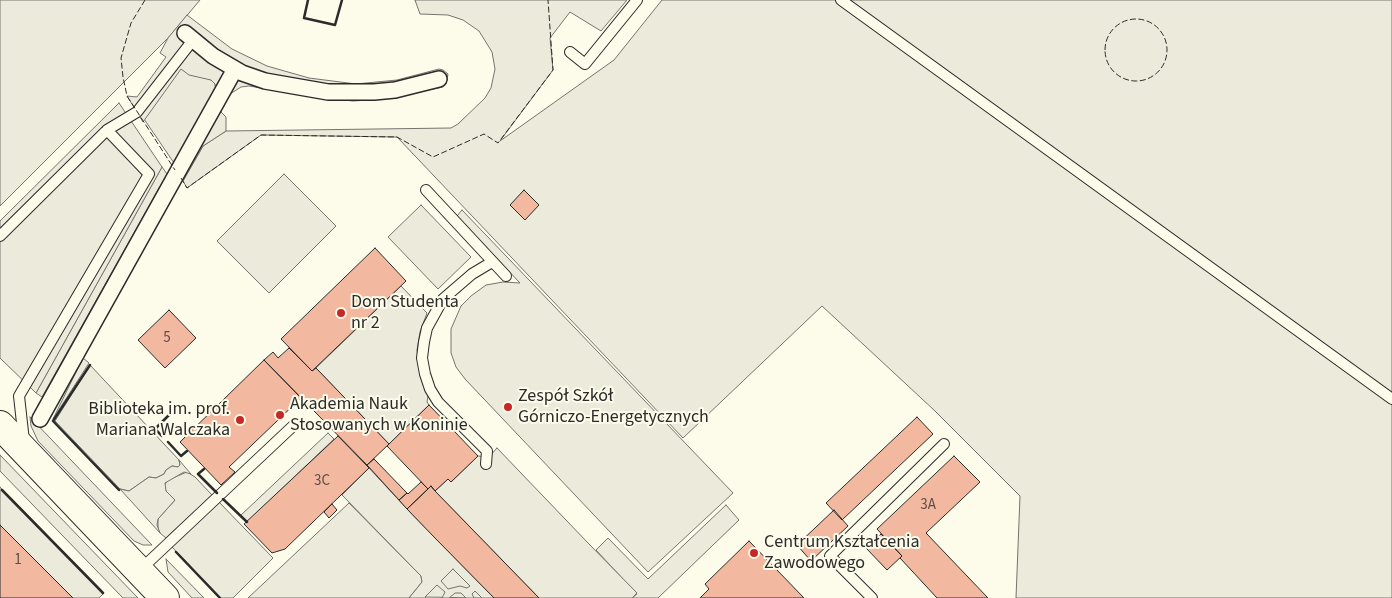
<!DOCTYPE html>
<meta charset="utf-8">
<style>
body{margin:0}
canvas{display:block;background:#fdfbea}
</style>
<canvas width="1392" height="598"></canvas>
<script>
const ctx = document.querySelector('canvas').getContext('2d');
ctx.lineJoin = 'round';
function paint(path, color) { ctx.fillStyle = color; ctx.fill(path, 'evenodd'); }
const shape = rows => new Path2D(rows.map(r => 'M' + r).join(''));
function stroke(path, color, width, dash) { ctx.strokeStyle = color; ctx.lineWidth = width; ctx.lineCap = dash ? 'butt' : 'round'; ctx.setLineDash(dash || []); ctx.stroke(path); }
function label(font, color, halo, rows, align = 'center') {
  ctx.font = font + ' "Source Sans 3",sans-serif'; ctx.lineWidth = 4; ctx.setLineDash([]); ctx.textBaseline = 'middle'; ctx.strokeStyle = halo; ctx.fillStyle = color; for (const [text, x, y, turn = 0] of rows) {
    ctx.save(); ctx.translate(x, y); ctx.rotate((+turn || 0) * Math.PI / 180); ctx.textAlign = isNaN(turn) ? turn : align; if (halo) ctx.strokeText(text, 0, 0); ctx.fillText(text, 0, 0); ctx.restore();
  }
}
const green = shape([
 [0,0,200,0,168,38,0,206,0,0],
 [415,0,627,0,601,31,570,12,550,38,553,70,500,141,614,60,662,0,1392,0,1392,598,1016,598,1020,496,935,411,822,306,683,438,397,137,261,135,187,188,183,181,203,146,226,131,451,128,458,124,485,98,491,88,495,69,492,52,479,31,463,20,448,15,420,14,415,0],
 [181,68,211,80,215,84,216,91,174,163,144,119,181,68],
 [162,167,167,174,42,397,36,393,162,167],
 [284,174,336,226,269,293,217,241,284,174],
 [421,205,471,257,438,289,388,237,421,205],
 [462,210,733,493,648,572,465,379,456,367,451,353,451,329,461,306,471,296,486,285,503,282,520,283,457,216,462,210],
 [401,286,427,313,420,332,417,350,419,366,428,396,427,402,429,405,389,444,316,368,401,286],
 [83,358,89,363,53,419,77,370,83,358],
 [90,365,179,460,180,465,178,467,172,466,166,470,164,474,156,478,149,477,129,491,120,489,55,421,90,365],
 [30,417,152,545,143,545,134,541,38,441,31,426,30,417],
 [328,433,334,439,247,522,240,516,328,433],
 [0,455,138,598,123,598,0,471,0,455],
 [187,472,195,477,212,495,166,538,160,533,158,529,158,519,175,500,166,491,164,486,168,480,187,472],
 [0,487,104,593,99,598,73,598,0,525,0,487],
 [218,501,273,558,233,598,221,598,171,546,218,501],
 [349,503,421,576,422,582,409,598,248,598,349,503],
 [726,505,739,520,658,598,632,598,637,594,596,550,608,538,648,579,726,505],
 [166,559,204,598,192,598,168,572,166,559],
 [453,569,482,598,425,597,453,569]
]);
paint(green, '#ecebdb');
stroke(green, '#74746e', 1);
const parking = shape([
 [187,15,232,49,267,66,309,78,356,84,397,80,439,69,443,70,448,74,447,80,443,87,384,99,353,101,317,97,249,86,241,87,230,94,222,106,221,112,226,117,226,131,203,146,183,181,172,164,174,163,216,91,215,84,211,80,189,75,181,69,143,122,127,96,137,97,166,57,160,53,168,38,187,15],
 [119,103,162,167,36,393,0,358,0,221,119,103],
 [497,448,589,544,637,593,632,598,539,598,435,491,448,479,451,482,478,456,489,457,497,448],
 [179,460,191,474,184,472,165,483,166,491,175,500,158,519,157,525,160,533,120,489,129,491,149,477,156,478,164,474,166,470,172,466,178,467,180,465,179,460],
 [369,468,407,509,494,598,482,598,475,591,472,594,474,598,466,598,461,593,455,593,449,598,442,598,445,592,437,585,425,597,426,598,409,598,422,582,421,576,342,495,369,468],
 [453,569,470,586,467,588,460,586,448,589,441,581,453,569]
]);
paint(parking, '#eceadb');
stroke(parking, '#74746e', 1);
const building = shape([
 [524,190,539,205,525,220,510,205,524,190],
 [375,248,406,281,312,371,281,339,375,248],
 [169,310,196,338,165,368,138,340,169,310],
 [289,348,312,371,316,368,389,444,367,465,264,360,273,352,278,358,289,348],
 [264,360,301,398,229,467,235,472,221,485,180,442,264,360],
 [429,405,478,456,451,482,448,479,435,491,431,486,428,489,387,446,429,405],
 [917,417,933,434,842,520,826,503,917,417],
 [338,436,369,468,285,549,272,553,244,524,338,436],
 [954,456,980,482,926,533,988,598,937,598,900,558,902,556,877,529,954,456],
 [374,459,407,493,399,500,367,465,374,459],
 [421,482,428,489,407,509,399,500,407,493,408,494,421,482],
 [431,486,435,491,539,598,494,598,435,538,407,509,431,486],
 [332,504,337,510,329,518,324,512,332,504],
 [834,510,848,526,811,561,797,545,834,510],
 [0,525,73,598,0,598,0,525],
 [881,534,902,556,887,570,866,548,881,534],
 [749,541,804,598,700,598,709,589,705,584,749,541]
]);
paint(building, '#f2b8a0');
stroke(building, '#2b2b2b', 1);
const service = shape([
 [841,0,1392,399],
 [570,52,585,64,637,0],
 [107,130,137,112,193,40],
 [426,190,506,276],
 [0,236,107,130,149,174,19,396,24,441],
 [486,464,487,451,438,402,430,389,425,374,422,358,424,342,427,328,443,299,472,274,492,262],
 [140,570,293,426],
 [872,598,830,556,944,444]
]);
const pedestrian = shape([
 [185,33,213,56,242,73,265,81,328,92,374,92,395,90,439,79],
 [40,419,235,69]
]);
const secondary = shape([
 [0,425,165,598]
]);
stroke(service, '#2b2b2b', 12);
stroke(pedestrian, '#2b2b2b', 18);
stroke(secondary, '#2b2b2b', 30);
stroke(service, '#fdfbea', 10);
stroke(pedestrian, '#fdfbea', 15);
stroke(secondary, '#fdfbea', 28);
stroke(shape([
 [145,0,131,23,121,58,123,77,127,96,175,170],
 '1105 50a31 31 0 1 1 62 0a31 31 0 1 1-62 0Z',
 [181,178,187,188,261,135,397,137,433,157,484,134,498,143,553,70,548,0]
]), '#2b2b2b', 1, [6, 2.5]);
stroke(shape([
 [308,0,304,18,335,25,342,0],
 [90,365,53,421,119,490],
 [162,436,155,429,173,411],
 [168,442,181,456,187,451],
 [204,469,198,474,217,493],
 [2,490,103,593],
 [223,499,247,522],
 [176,552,220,598]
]), '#2b2b2b', 2.5);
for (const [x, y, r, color] of [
 [341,313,5,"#c62828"],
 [508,407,5,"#c62828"],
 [280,415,5,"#c62828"],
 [240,420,5,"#c62828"],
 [754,553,5,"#c62828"]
]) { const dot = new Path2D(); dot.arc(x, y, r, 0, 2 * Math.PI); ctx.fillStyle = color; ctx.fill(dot); stroke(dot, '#fdfbea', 2); }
label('15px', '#5d4e48', null, [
 ["5",167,339],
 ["3C",322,482],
 ["3A",928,506],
 ["1",18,561]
]);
label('18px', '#2b2b2b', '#fdfbea', [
 ["Dom Studenta",351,303],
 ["nr 2",351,324],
 ["Zespół Szkół",518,397],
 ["Górniczo-Energetycznych",518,418],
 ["Akademia Nauk",290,405],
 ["Stosowanych w Koninie",290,426],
 ["Biblioteka im. prof.",230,410,"right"],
 ["Mariana Walczaka",230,431,"right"],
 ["Centrum Kształcenia",764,543],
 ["Zawodowego",764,564]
], 'left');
</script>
